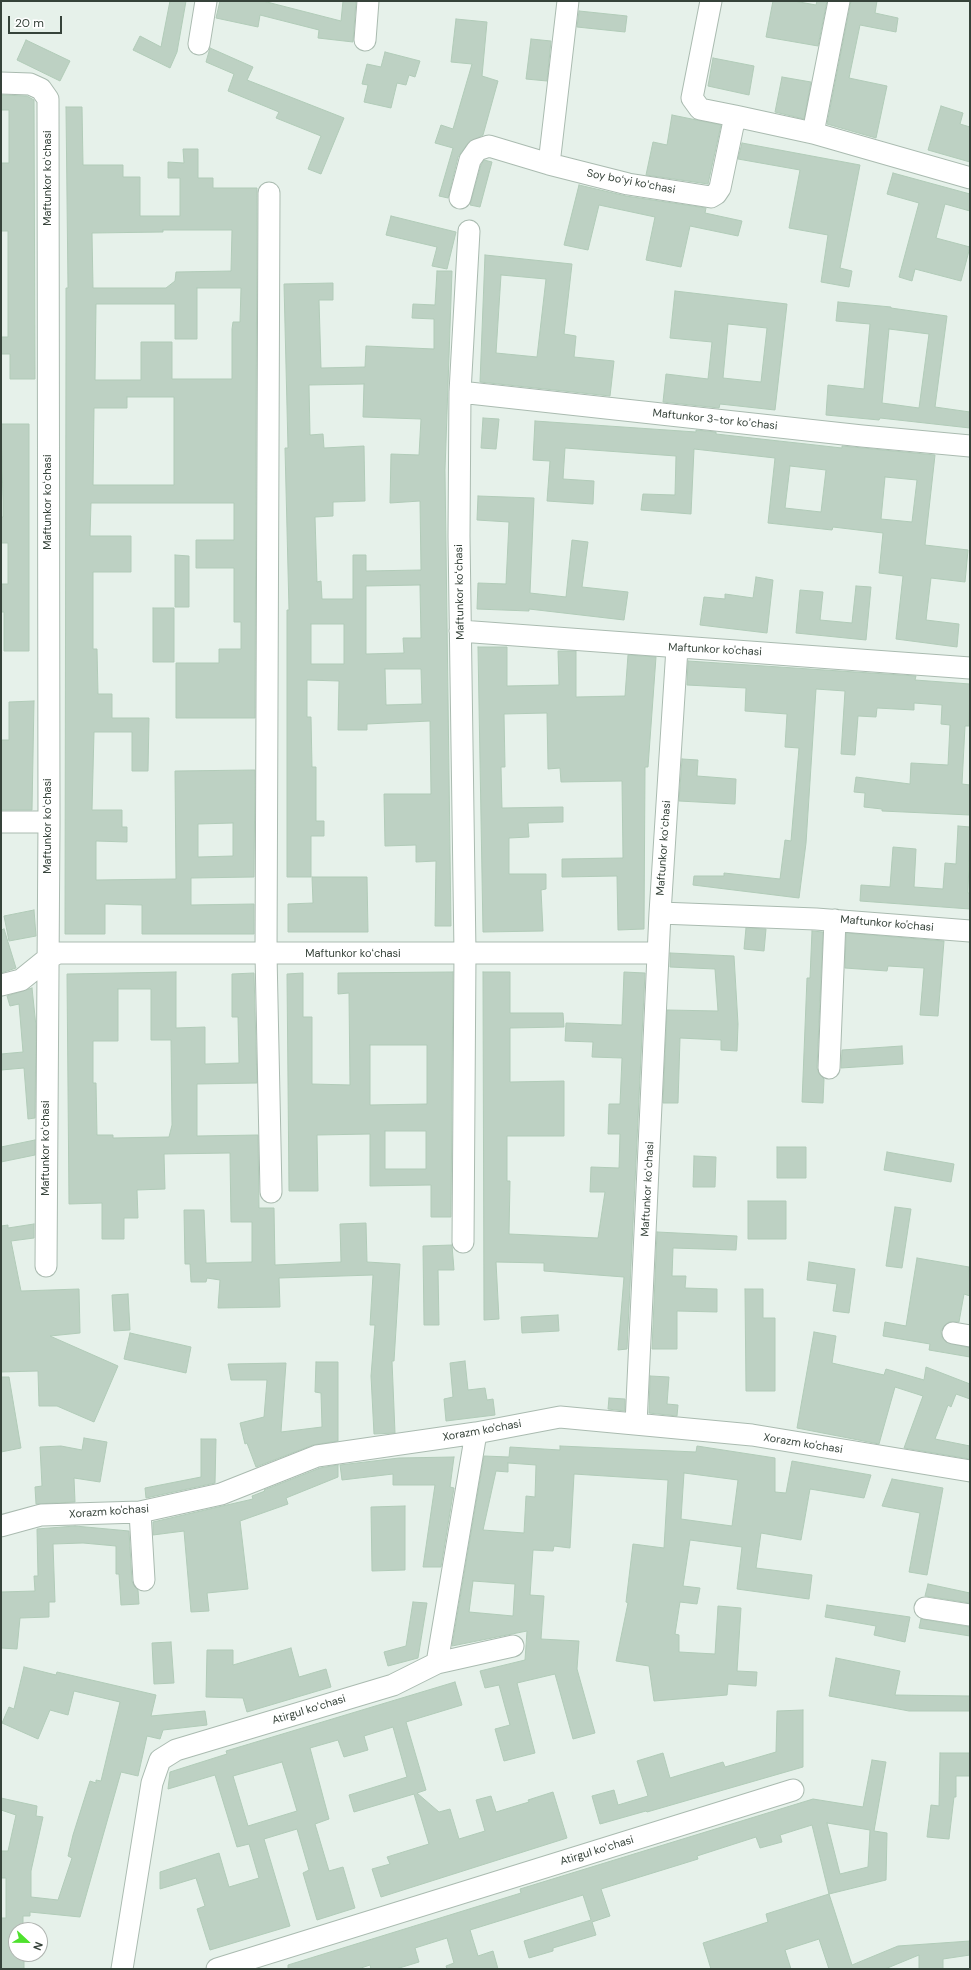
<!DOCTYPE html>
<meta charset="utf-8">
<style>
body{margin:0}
#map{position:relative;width:971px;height:1970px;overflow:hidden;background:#e6f1ea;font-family:"DM Sans",sans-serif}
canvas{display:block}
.frame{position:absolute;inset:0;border:2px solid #36433a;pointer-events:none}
.north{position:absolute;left:8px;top:1922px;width:40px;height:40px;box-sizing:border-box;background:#fff;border:1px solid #afb4b0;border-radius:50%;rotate:112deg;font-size:11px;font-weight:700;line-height:16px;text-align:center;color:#36433a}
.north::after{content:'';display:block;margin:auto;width:14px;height:18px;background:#4ee12d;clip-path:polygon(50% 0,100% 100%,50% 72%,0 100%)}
.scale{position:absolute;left:8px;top:16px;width:54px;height:18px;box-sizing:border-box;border:2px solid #36433a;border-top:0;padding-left:5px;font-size:12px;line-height:14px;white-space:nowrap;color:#36433a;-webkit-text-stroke:3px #fff;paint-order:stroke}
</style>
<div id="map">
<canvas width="971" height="1970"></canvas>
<div class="frame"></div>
<div class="north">N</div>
<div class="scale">20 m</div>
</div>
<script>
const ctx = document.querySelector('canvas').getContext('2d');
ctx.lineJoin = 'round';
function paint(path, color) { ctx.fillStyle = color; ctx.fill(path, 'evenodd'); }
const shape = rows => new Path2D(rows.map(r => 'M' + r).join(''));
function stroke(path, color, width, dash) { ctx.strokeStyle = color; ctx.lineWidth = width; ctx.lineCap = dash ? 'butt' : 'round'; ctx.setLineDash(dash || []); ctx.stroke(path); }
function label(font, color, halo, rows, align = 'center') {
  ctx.font = font + ' "DM Sans",sans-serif'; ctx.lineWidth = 3; ctx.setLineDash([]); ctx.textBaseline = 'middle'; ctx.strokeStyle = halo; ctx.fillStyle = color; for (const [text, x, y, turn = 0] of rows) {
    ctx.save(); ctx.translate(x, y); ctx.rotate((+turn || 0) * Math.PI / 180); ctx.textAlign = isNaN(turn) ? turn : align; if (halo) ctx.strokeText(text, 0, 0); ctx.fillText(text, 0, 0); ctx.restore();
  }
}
const building = shape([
 [170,1,186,1,177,52,170,68,133,50,140,36,161,47,170,1],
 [220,1,263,1,341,21,343,1,356,1,353,42,318,38,319,30,260,15,258,27,216,18,220,1],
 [773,1,794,1,816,5,817,1,827,1,818,46,766,37,773,1],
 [851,1,877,1,875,13,898,18,896,32,860,25,849,78,887,86,876,138,827,124,851,1],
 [579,11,627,16,625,32,577,27,579,11],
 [456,19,487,22,482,76,498,81,483,135,468,143,458,157,448,198,439,196,453,148,435,143,441,125,453,129,472,64,451,62,456,19],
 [531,39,551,41,547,81,526,79,531,39],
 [26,40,70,61,60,81,17,60,26,40],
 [210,48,253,67,247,80,344,118,321,174,308,169,321,136,276,118,279,112,228,91,234,74,206,62,210,48],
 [385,52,420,61,415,77,409,75,406,85,397,83,391,108,364,102,368,85,362,84,367,64,381,67,385,52],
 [713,58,754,66,749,95,708,86,713,58],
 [782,77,811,82,804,119,775,112,782,77],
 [1,95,27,96,34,100,35,379,10,379,10,354,1,354,1,337,8,337,8,231,1,231,1,163,9,163,9,110,1,110,1,95],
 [941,106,963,113,960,124,970,127,970,162,928,150,941,106],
 [66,107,82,107,83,165,123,165,123,177,140,177,140,216,180,216,180,178,168,178,168,162,184,163,183,149,198,149,198,178,213,178,213,188,257,188,255,718,176,718,176,663,219,663,219,649,241,649,241,622,234,622,234,568,196,568,196,540,234,540,234,503,91,503,90,536,131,536,131,572,93,572,93,649,97,649,98,694,112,694,112,718,149,718,148,771,132,771,132,732,94,732,92,810,122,810,122,827,127,827,127,842,96,841,96,880,176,879,175,771,255,770,254,877,191,878,191,905,254,904,254,934,142,934,142,905,105,904,105,934,65,934,66,340,66,288,68,288,66,107],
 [163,230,232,230,231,271,176,272,175,281,166,288,93,288,92,233,163,232,163,230],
 [197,288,241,288,240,322,233,322,232,329,232,379,172,379,172,342,141,342,141,380,95,380,96,304,175,304,175,339,197,339,197,288],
 [127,397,174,397,174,485,93,485,94,408,127,408,127,397],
 [233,823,233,856,198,857,198,824,233,823],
 [672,115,721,125,708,184,646,175,653,142,667,145,672,115],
 [742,143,860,165,840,268,852,271,849,287,821,282,828,235,789,228,800,170,738,159,742,143],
 [484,160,492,162,480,207,470,205,481,165,484,160],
 [893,173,970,194,970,211,945,204,936,238,970,247,961,281,915,269,912,281,899,277,919,203,887,194,893,173],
 [579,185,626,196,706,208,705,213,742,221,738,236,690,226,681,267,646,260,655,217,599,205,588,250,564,245,579,185],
 [391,216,456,232,447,269,432,266,437,247,386,235,391,216],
 [485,255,572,264,564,334,576,336,574,357,614,361,610,396,480,382,485,255],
 [501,275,546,279,537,357,496,353,501,275],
 [437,271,452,271,445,470,451,926,435,926,436,861,416,862,416,845,385,846,384,794,431,794,430,721,367,724,367,730,338,730,339,681,307,680,307,717,311,717,312,767,316,767,316,821,324,821,324,836,311,836,311,877,287,877,287,610,289,610,285,448,288,448,284,284,333,283,333,300,319,300,321,368,365,367,366,346,434,349,434,319,412,318,413,304,435,305,437,271],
 [364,384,363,417,421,419,419,455,391,454,390,503,420,501,421,570,366,571,366,555,353,555,353,599,322,599,321,581,317,582,315,517,333,516,333,502,365,501,364,446,324,448,323,434,310,435,309,385,364,384],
 [420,585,421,638,403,638,404,653,366,654,366,586,420,585],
 [311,624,344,624,344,664,311,664,311,624],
 [385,669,421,669,422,704,386,705,385,669],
 [675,291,787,304,775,410,720,404,719,408,663,402,666,374,708,379,712,342,670,338,675,291],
 [728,324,767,328,761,382,723,378,728,324],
 [838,302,891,307,891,308,947,316,935,407,970,412,970,428,880,418,879,420,826,415,828,385,864,389,870,324,836,321,838,302],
 [889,329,929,334,919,408,882,403,889,329],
 [483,418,499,419,496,449,481,448,483,418],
 [535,421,696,432,696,430,716,432,716,434,842,448,842,446,935,455,925,545,968,550,965,582,931,578,926,620,959,624,957,647,896,639,903,576,879,573,883,533,833,527,832,530,768,523,775,458,694,449,691,514,641,510,643,494,675,495,676,456,565,448,563,479,594,481,593,504,547,501,550,461,533,460,535,421],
 [790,466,826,470,821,512,785,508,790,466],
 [885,477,917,480,912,522,881,519,885,477],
 [1,424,29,424,29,651,4,651,4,612,1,612,1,584,8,584,8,543,1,543,1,517,3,517,3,501,1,424],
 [478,496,534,498,530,593,566,597,572,540,588,542,582,587,628,592,624,620,529,609,529,611,477,609,478,583,506,584,509,522,477,520,478,496],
 [175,555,189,556,189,607,175,607,175,555],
 [756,577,773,580,767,633,700,625,704,597,725,599,725,594,753,598,756,577],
 [856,586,871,587,866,640,796,633,800,590,823,592,820,620,852,623,856,586],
 [153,608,174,608,174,662,153,662,153,608],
 [478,647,507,647,507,686,559,685,558,651,576,651,576,697,625,696,628,655,656,657,648,767,645,767,644,929,618,930,617,876,562,877,562,859,623,858,622,781,561,782,560,768,548,769,547,713,504,714,505,767,501,767,502,808,563,807,563,822,528,823,529,837,509,838,509,874,546,874,546,889,541,890,543,931,483,932,478,647],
 [688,661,916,676,915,680,970,684,969,726,965,726,962,784,970,785,970,815,882,811,882,809,864,807,865,793,854,792,856,777,910,784,911,763,948,765,950,725,941,724,942,705,914,703,914,710,877,708,876,717,858,716,855,755,841,754,845,691,816,689,806,843,799,898,693,885,694,876,724,876,724,873,780,879,785,840,791,841,799,748,785,747,787,714,745,711,746,688,687,685,688,661],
 [34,701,32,810,1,810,1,740,9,740,9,702,34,701],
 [682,759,698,760,697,776,736,779,735,804,679,801,682,759],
 [958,826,970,827,968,893,970,893,970,909,860,901,861,885,890,887,893,847,916,849,914,887,943,889,945,863,956,864,958,826],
 [312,877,367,877,368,932,288,932,288,904,313,903,312,877],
 [34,910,36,936,9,941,4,916,34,910],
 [746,928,766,929,764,951,744,949,746,928],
 [4,929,16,968,1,973,1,930,4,929],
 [812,931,823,932,817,1068,819,1074,824,1079,823,1103,802,1102,807,978,810,978,812,931],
 [846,933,944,941,938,1016,920,1015,924,968,888,966,887,971,845,968,846,933],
 [670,953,734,956,738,1024,737,1051,721,1050,721,1040,680,1038,678,1103,663,1103,667,1010,718,1011,715,969,670,967,670,953],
 [176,972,176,1028,205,1027,205,1064,239,1063,238,1017,232,1017,232,974,254,973,257,1083,197,1084,197,1136,258,1135,259,1208,274,1208,275,1265,341,1262,340,1224,366,1223,367,1262,400,1264,394,1361,392,1361,395,1433,374,1434,371,1376,375,1325,370,1325,373,1275,279,1278,280,1307,218,1308,220,1280,207,1278,206,1282,191,1282,190,1264,185,1264,184,1210,204,1210,206,1263,252,1262,252,1222,231,1222,230,1153,164,1154,165,1189,137,1190,138,1218,124,1218,124,1239,102,1239,102,1203,69,1204,67,974,176,972],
 [118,989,151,989,151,1040,171,1040,172,1125,169,1137,113,1138,113,1135,97,1135,96,1083,93,1083,93,1041,118,1041,118,989],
 [453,972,451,1217,431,1217,431,1185,370,1186,370,1134,317,1135,318,1191,289,1191,287,974,303,973,303,1017,312,1017,312,1084,350,1085,349,993,338,994,338,973,453,972],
 [370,1045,427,1045,427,1104,370,1105,370,1045],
 [385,1131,426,1131,426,1169,385,1169,385,1131],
 [483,972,510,972,510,1013,563,1013,564,1027,510,1028,510,1082,564,1081,564,1136,507,1136,507,1181,510,1181,509,1234,598,1238,605,1192,590,1192,591,1167,619,1168,620,1134,608,1134,609,1104,620,1104,622,1058,592,1057,593,1042,565,1041,566,1023,622,1025,624,972,645,973,627,1349,618,1350,624,1277,544,1271,544,1263,496,1262,499,1319,484,1320,483,972],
 [32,988,36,1026,35,1118,28,1119,24,1068,1,1070,1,1054,23,1052,19,1004,10,1006,7,996,32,988],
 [902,1046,903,1064,841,1068,842,1050,902,1046],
 [35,1140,35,1155,1,1162,1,1147,35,1140],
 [777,1147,806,1147,806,1178,777,1178,777,1147],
 [887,1152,954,1164,951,1182,884,1170,887,1152],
 [694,1156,716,1157,715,1187,693,1187,694,1156],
 [748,1201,786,1201,786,1239,748,1239,748,1201],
 [895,1207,911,1209,902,1268,886,1266,895,1207],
 [34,1224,34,1238,11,1241,21,1291,79,1289,80,1333,50,1336,118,1366,94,1422,57,1406,39,1406,38,1371,1,1372,1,1226,8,1225,8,1228,34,1224],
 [657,1232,737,1236,736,1250,673,1248,672,1276,686,1276,685,1288,717,1289,717,1312,677,1311,677,1349,652,1349,657,1232],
 [452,1245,454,1270,438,1270,439,1325,424,1325,423,1246,452,1245],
 [917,1258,969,1267,970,1296,964,1294,959,1322,949,1322,944,1326,941,1331,942,1337,946,1342,970,1348,970,1357,929,1350,930,1344,883,1336,885,1322,906,1326,917,1258],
 [809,1262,855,1269,849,1313,833,1311,837,1284,807,1280,809,1262],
 [745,1289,763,1289,763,1318,775,1318,775,1391,746,1391,745,1289],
 [128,1294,130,1330,114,1331,112,1295,128,1294],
 [558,1315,559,1331,522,1333,521,1317,558,1315],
 [814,1332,836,1336,832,1363,884,1375,886,1369,924,1380,926,1367,970,1384,970,1399,956,1394,951,1407,948,1405,935,1439,970,1446,970,1459,904,1448,923,1396,895,1387,879,1444,797,1428,814,1332],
 [130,1333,191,1347,186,1373,124,1359,130,1333],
 [465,1361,468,1390,485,1388,487,1400,493,1399,495,1415,446,1421,444,1399,453,1397,450,1363,465,1361],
 [316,1362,338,1362,338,1441,313,1445,256,1467,247,1443,245,1444,240,1423,264,1417,267,1380,231,1380,228,1364,286,1363,281,1432,322,1427,321,1393,315,1392,316,1362],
 [650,1376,669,1377,667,1404,678,1405,677,1416,649,1413,650,1376],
 [1,1377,9,1377,21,1448,1,1452,1,1377],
 [609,1398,625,1399,625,1411,608,1409,609,1398],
 [84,1438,107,1442,100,1482,74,1478,75,1502,36,1504,35,1487,42,1486,40,1447,61,1446,82,1450,84,1438],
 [201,1439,216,1439,215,1483,146,1498,145,1488,201,1477,201,1439],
 [560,1446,696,1452,697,1446,775,1458,775,1492,786,1493,792,1461,871,1475,864,1498,810,1489,801,1540,761,1533,756,1568,812,1575,809,1599,737,1589,742,1547,690,1540,683,1586,700,1588,697,1604,680,1602,675,1634,679,1635,679,1652,715,1654,718,1606,741,1608,737,1671,757,1672,756,1686,728,1684,727,1695,654,1701,649,1666,616,1661,628,1603,626,1602,633,1544,664,1548,668,1480,574,1474,570,1548,554,1546,553,1551,533,1550,530,1595,544,1596,541,1639,579,1641,577,1669,595,1733,573,1739,555,1674,517,1683,535,1753,504,1761,495,1729,510,1725,499,1685,485,1688,480,1671,525,1660,527,1631,452,1646,484,1456,509,1457,510,1447,560,1450,560,1446],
 [508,1463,536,1465,535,1497,526,1496,524,1533,483,1530,496,1471,508,1472,508,1463],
 [684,1473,738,1480,732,1526,681,1519,684,1473],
 [473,1581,515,1584,513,1616,469,1612,473,1581],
 [454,1457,450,1487,454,1488,441,1567,423,1567,435,1485,393,1485,393,1474,342,1480,340,1465,399,1458,454,1457],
 [338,1465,338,1477,286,1498,288,1504,240,1521,248,1589,207,1593,209,1611,191,1612,184,1531,153,1535,153,1522,253,1499,252,1496,265,1491,264,1490,320,1468,338,1465],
 [892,1479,943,1488,927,1575,909,1572,920,1513,882,1506,892,1479],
 [405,1506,405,1570,372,1571,371,1507,405,1506],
 [75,1526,129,1531,132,1581,134,1586,138,1590,139,1604,121,1605,119,1574,116,1574,116,1546,83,1543,53,1544,55,1602,49,1602,49,1617,20,1618,17,1649,1,1648,1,1592,35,1591,34,1576,38,1576,37,1529,75,1526],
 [928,1584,970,1593,970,1603,925,1596,928,1584],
 [413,1602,427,1603,418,1658,388,1666,384,1652,406,1646,413,1602],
 [827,1605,910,1617,905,1642,874,1635,876,1626,825,1617,827,1605],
 [921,1619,970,1627,970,1636,919,1628,921,1619],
 [171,1642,174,1683,154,1684,152,1643,171,1642],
 [291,1648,299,1677,326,1669,331,1687,247,1712,243,1698,206,1697,207,1650,233,1650,233,1665,291,1648],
 [836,1658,900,1671,895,1695,970,1696,970,1711,909,1711,829,1696,836,1658],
 [24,1667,56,1675,57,1672,156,1695,151,1716,205,1711,207,1725,163,1730,160,1739,147,1736,138,1776,121,1772,80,1917,30,1912,30,1916,23,1916,23,1930,16,1930,16,1954,24,1954,24,1969,1,1969,1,1918,6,1918,6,1878,1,1878,1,1851,8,1851,16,1815,1,1810,1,1798,37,1806,36,1816,43,1817,31,1871,31,1897,58,1900,72,1858,68,1856,73,1835,90,1781,96,1783,96,1780,101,1781,120,1702,74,1691,68,1715,50,1710,38,1739,2,1723,9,1707,14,1709,24,1667],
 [455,1682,462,1705,406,1722,426,1790,417,1793,439,1812,450,1809,459,1839,485,1831,476,1800,491,1796,496,1812,529,1802,528,1800,553,1792,567,1838,381,1897,372,1869,390,1864,387,1857,429,1844,414,1794,354,1812,349,1795,407,1777,393,1727,364,1736,368,1750,344,1757,338,1740,310,1748,329,1819,315,1824,329,1871,343,1867,355,1908,317,1920,303,1873,309,1870,297,1829,264,1839,290,1926,210,1950,197,1909,205,1906,196,1878,160,1889,160,1872,219,1853,229,1887,259,1878,249,1844,237,1847,215,1775,168,1789,170,1772,227,1754,226,1751,455,1682],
 [282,1762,297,1811,248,1826,233,1776,282,1762],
 [803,1710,803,1767,647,1812,646,1811,600,1824,592,1796,614,1790,618,1805,648,1796,637,1761,663,1753,670,1778,723,1762,725,1767,776,1752,777,1711,803,1710],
 [940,1753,970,1753,970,1776,956,1776,956,1797,954,1797,949,1839,927,1837,931,1805,939,1806,940,1753],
 [872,1760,886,1762,874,1831,887,1833,886,1880,829,1894,812,1825,780,1835,782,1842,760,1848,756,1837,697,1856,698,1859,601,1889,610,1916,592,1922,596,1935,553,1948,553,1951,529,1958,524,1941,591,1920,583,1895,470,1930,478,1956,493,1951,498,1969,447,1969,446,1966,454,1963,447,1938,415,1948,419,1962,396,1969,371,1969,370,1965,358,1969,288,1969,288,1965,521,1893,520,1889,813,1799,863,1807,872,1760],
 [827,1823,870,1830,868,1867,840,1874,827,1823],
 [829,1894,852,1965,898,1946,970,1941,970,1955,943,1959,943,1969,919,1969,919,1955,885,1969,829,1969,819,1939,785,1950,791,1969,711,1969,703,1943,768,1922,766,1914,829,1894]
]);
paint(building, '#bdd1c3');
stroke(building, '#b1cbb8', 1);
const minor = shape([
 [568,1,549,164,628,184,711,197,716,194,720,188,735,116,813,133,839,1],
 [711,1,692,98,700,109,735,116],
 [365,40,368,1],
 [199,44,206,1],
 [1,83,30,84,41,89,48,99,49,822,46,1266],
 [813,133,970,178],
 [269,193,266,954,271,1192],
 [460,198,470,160,477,150,489,146,549,164],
 [460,392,862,436,970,446],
 [460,631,970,668],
 [1,822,49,822],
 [660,913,816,919,970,931],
 [1,985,21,980,47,959,58,953,658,953],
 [829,1068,835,920],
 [463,1242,465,953,459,536,460,392,469,231],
 [953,1333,970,1336],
 [636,1424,660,913,677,648],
 [140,1512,144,1580],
 [1,1526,41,1515,140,1512,221,1494,317,1456,476,1433,560,1417,752,1435,970,1471],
 [925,1608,970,1615],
 [437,1663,513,1646],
 [122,1969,152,1783,160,1760,176,1750,393,1685,437,1663,476,1433],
 [217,1969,793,1790]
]);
stroke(minor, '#aabbb0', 23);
stroke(minor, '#fff', 21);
label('11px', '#36433a', '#fff', [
 ["Maftunkor koʻchasi",48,178,-90],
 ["Soy boʻyi koʻchasi",631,182,11],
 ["Maftunkor 3-tor koʼchasi",715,420,6],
 ["Maftunkor koʻchasi",48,502,-90],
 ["Maftunkor koʻchasi",460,592,-91],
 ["Maftunkor ko'chasi",715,650,3],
 ["Maftunkor koʻchasi",48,826,-90],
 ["Maftunkor koʻchasi",664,848,-86],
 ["Maftunkor ko'chasi",887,924,5],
 ["Maftunkor koʻchasi",353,954],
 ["Maftunkor koʻchasi",46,1148,-90],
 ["Maftunkor koʻchasi",648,1189,-87],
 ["Xorazm ko'chasi",482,1431,-10],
 ["Xorazm ko'chasi",803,1444,9],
 ["Xorazm ko'chasi",109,1512,-4],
 ["Atirgul koʻchasi",309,1710,-17],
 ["Atirgul koʻchasi",597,1851,-17]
]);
</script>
